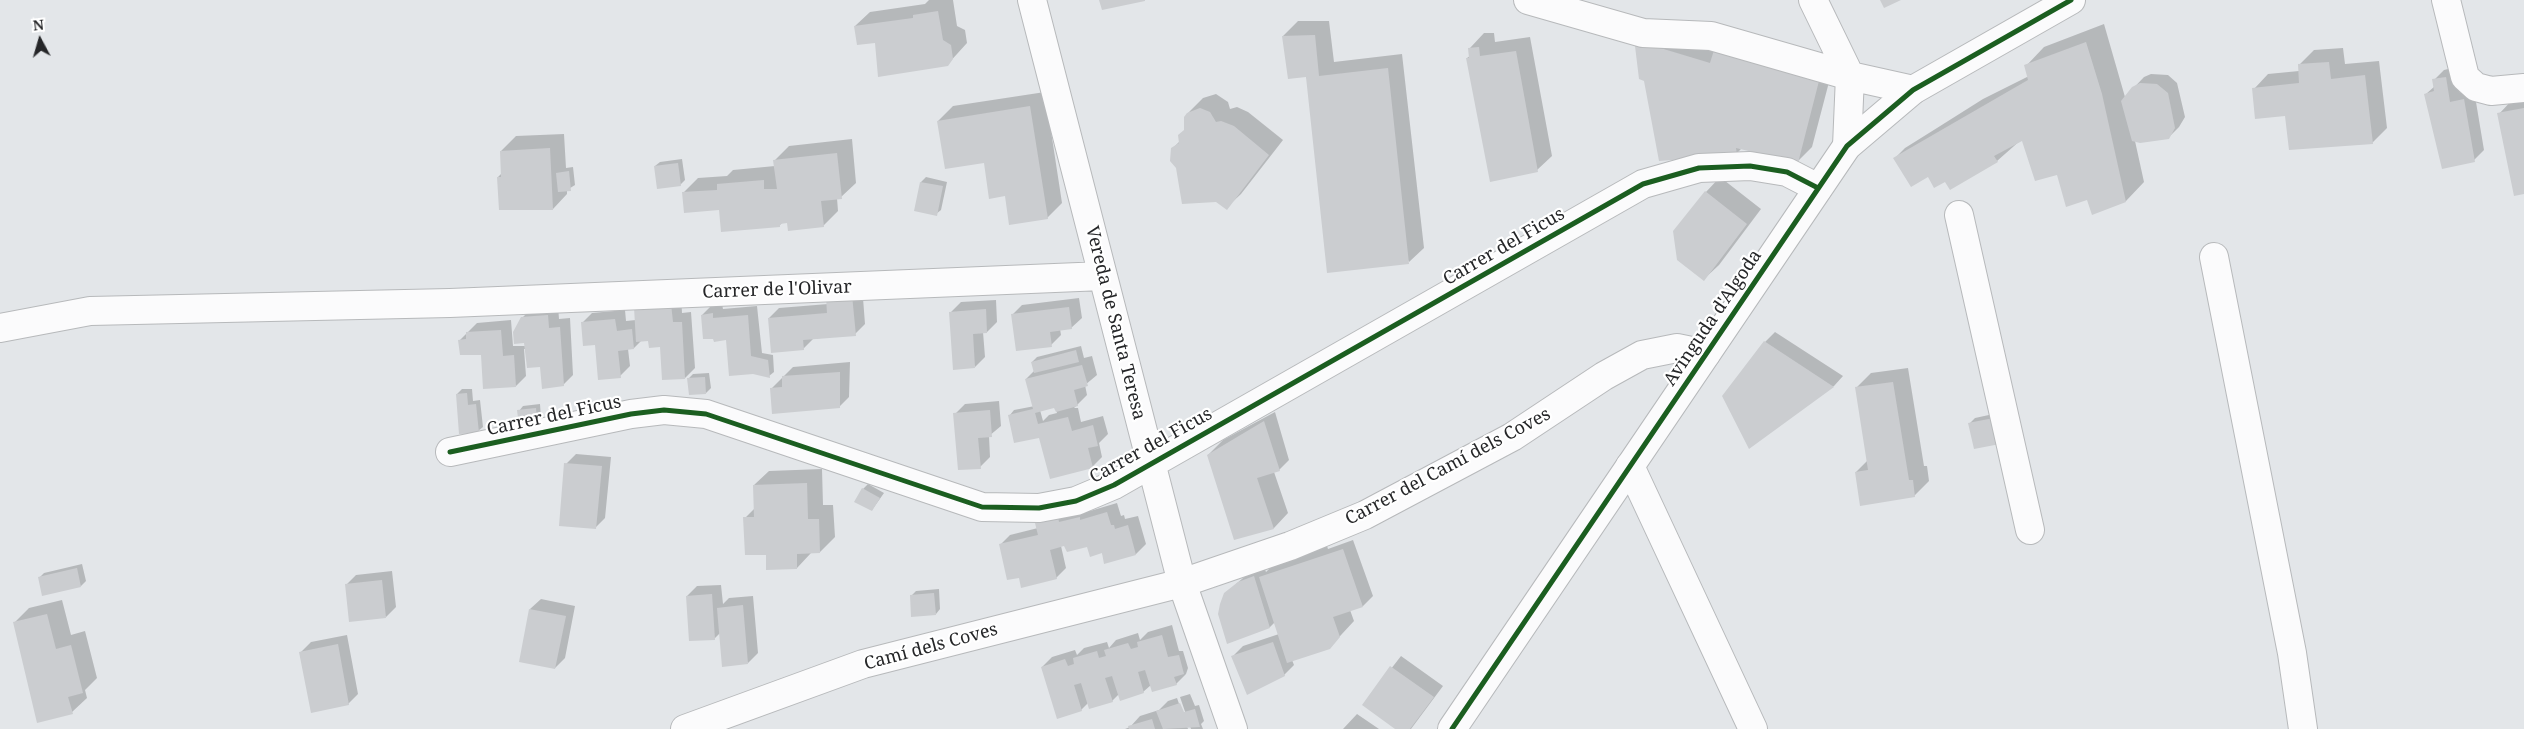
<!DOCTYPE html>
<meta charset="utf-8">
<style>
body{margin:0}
#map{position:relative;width:2524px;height:729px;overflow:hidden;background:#e3e6e9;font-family:"Noto Serif",serif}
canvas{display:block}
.north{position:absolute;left:15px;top:15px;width:50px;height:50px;-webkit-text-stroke:4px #fff;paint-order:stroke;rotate:354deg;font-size:14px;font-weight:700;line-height:20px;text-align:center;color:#252628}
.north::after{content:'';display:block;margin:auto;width:18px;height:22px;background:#252628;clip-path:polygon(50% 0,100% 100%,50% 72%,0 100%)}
</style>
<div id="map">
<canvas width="2524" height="729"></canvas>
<div class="north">N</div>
</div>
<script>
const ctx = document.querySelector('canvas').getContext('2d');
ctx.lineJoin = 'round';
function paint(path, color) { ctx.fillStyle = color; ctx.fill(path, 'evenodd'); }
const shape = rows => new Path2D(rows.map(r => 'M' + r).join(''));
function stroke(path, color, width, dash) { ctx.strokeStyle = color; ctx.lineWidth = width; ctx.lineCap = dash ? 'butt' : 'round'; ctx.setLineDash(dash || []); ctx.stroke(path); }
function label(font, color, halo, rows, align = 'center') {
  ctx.font = font + ' "Noto Serif",serif'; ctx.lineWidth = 4.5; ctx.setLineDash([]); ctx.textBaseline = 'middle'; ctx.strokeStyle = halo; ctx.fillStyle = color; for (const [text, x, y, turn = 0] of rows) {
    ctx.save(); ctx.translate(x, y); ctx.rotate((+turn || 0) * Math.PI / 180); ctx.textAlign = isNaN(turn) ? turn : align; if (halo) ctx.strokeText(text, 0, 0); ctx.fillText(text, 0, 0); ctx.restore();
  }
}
paint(shape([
 [929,0,953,0,957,26,965,30,967,43,947,65,876,42,855,26,870,12,925,4],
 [1298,21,1329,21,1334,62,1402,54,1424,248,1409,262,1283,36],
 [2104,24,2125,97,2144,77,2151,74,2168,75,2177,83,2185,117,2179,127,2169,137,2135,141,2144,182,2126,201,2087,199,2057,174,2022,139,1997,161,1945,180,1928,176,1895,158,1905,148,1937,128,1983,99,2029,76,2026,66,2044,47],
 [1484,33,1494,33,1495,42,1530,37,1552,156,1537,170,1467,58,1470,56,1470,48],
 [1638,42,1834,63,1812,147,1797,162,1742,148,1736,154,1645,81],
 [2343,48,2345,64,2379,61,2387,128,2372,143,2286,115,2254,89,2268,74,2299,71,2299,65,2314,50],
 [2456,67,2460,93,2474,90,2484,150,2474,160,2426,94,2435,86,2434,80,2444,70],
 [1045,92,1062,203,1047,218,1006,195,985,161,938,121,953,106],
 [1216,94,1228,102,1230,109,1237,107,1248,112,1283,140,1241,194,1226,208,1178,168,1172,149,1180,141,1185,129,1188,113,1203,98],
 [2524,97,2524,193,2499,114,2513,99],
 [564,134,566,168,573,167,575,185,567,190,567,194,553,209,498,177,502,173,501,151,516,136],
 [852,139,856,183,841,197,837,198,838,211,823,226,789,222,783,222,779,226,720,209,683,193,698,178,727,176,733,170,775,166,774,161,789,146],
 [682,159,685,180,680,185,655,166,660,162],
 [926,177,947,182,941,210,936,214,915,210,921,182],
 [1720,177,1761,209,1719,265,1704,279,1706,192],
 [862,285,865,324,855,334,813,339,803,349,769,318,779,308,828,304],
 [681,295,682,313,691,312,695,368,685,378,661,346,649,340,641,341,634,348,628,349,630,366,620,376,582,323,592,313,625,310,626,321,636,320],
 [1079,298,1082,318,1071,328,1060,329,1061,335,1051,345,1012,315,1022,305],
 [996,300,997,322,987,332,983,332,985,357,975,367,951,312,961,302],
 [722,304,723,309,757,306,762,353,773,355,774,372,769,376,702,315,712,305],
 [558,306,559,319,570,318,573,375,563,385,526,349,524,349,526,376,516,386,482,354,460,340,477,323,511,320,513,346,526,346,522,318,532,308],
 [1775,332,1843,376,1834,386,1801,408,1765,342],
 [1081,346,1084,358,1092,356,1097,375,1085,385,1087,395,1074,408,1078,408,1081,422,1103,416,1108,434,1099,443,1102,457,1092,467,1010,415,1014,410,1035,406,1026,379,1034,371,1032,362,1037,357],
 [1055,406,1057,413,1049,415,1043,421,1040,410],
 [850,362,849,397,839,407,771,389,793,367],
 [1908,368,1924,466,1927,466,1929,481,1914,496,1856,472,1868,460,1856,388,1871,373],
 [709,373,711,388,706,393,688,379,693,374],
 [462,389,472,389,473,401,480,400,483,427,478,431,457,394],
 [999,401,1001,426,989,436,990,457,980,467,955,414,965,404],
 [540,404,541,418,537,423,519,411,523,406],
 [1275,412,1289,460,1279,470,1274,472,1288,513,1274,528,1235,538,1208,455,1223,440],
 [1998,413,2004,438,1970,423,1975,418],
 [576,454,611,457,605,518,595,528,566,464],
 [822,469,823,505,833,505,835,537,820,552,811,553,797,568,767,554,745,518,755,508,754,485,769,471],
 [868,484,884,493,872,510,863,489],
 [1117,503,1121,516,1124,515,1125,519,1138,516,1146,544,1136,554,1105,562,1102,552,1088,545,1061,546,1066,568,1056,578,1020,576,1000,545,1010,535,1038,528,1037,523,1047,513,1089,508,1090,511],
 [1353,540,1373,596,1363,606,1350,610,1354,621,1329,648,1292,660,1294,665,1284,675,1233,656,1243,646,1279,634,1275,622,1270,627,1228,643,1236,584,1249,573,1264,567,1266,572,1275,563,1327,546,1328,549],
 [82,564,86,581,81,586,40,577,44,573],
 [392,571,396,607,386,617,346,585,356,575],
 [721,585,723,604,729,598,753,596,758,653,748,663,721,632,714,639,687,596,697,586],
 [939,589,940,609,936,614,911,596,916,591],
 [541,599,575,606,565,658,555,668,530,609],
 [62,600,71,635,85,631,97,678,85,690,87,698,72,712,14,623,29,608],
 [1172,625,1179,651,1183,651,1188,668,1186,674,1176,684,1151,685,1143,692,1119,694,1112,701,1088,703,1081,710,1042,667,1052,657,1075,650,1077,655,1084,648,1107,642,1109,648,1116,640,1138,633,1140,640,1148,632],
 [347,635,358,694,348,704,301,652,311,642],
 [1401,656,1443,686,1411,729,1398,729,1363,705],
 [1190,694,1195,706,1199,705,1204,721,1201,724,1203,729,1191,729,1180,697],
 [1177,698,1188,729,1125,729,1130,727,1140,716,1159,710,1168,701],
 [1357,714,1379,729,1343,729]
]), '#0003');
paint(shape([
 [1099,0,1145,0,1145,1,1102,10],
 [1880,0,1901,0,1884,8],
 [938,11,943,40,951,45,953,59,948,66,878,77,875,43,857,45,854,26,913,18,913,15],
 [1315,35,1319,76,1388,68,1409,264,1327,273,1306,77,1288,79,1282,36],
 [1637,41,1710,63,1715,47,1820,77,1798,163,1736,148,1737,155,1659,161,1644,81,1639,79,1635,46],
 [2086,42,2102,94,2126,202,2092,215,2087,200,2066,207,2057,175,2035,181,2022,141,1994,156,1998,162,1950,190,1945,182,1934,188,1928,177,1911,187,1893,158,2028,80,2024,65],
 [1479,47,1480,56,1516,51,1538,172,1490,182,1466,58,1469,58,1468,48],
 [2329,62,2331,79,2365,75,2373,144,2289,150,2285,116,2255,119,2252,88,2299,83,2298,64],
 [2446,77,2450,102,2464,99,2475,162,2442,169,2424,94,2434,91,2432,79],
 [2140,83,2157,84,2168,93,2175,128,2169,139,2140,143,2132,141,2121,101,2132,87],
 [1030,106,1048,219,1009,225,1005,196,989,199,984,163,945,169,937,121],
 [1200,108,1210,112,1216,122,1221,121,1234,126,1269,155,1227,210,1216,202,1182,204,1176,168,1170,161,1171,148,1179,143,1178,135,1184,130,1184,117,1187,113],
 [2524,108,2524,194,2514,196,2497,113],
 [550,148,553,210,499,210,497,177,501,177,500,151],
 [837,153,842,199,821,201,824,227,788,231,787,223,780,224,780,227,721,232,719,210,684,213,682,192,717,190,717,184,764,180,764,189,777,189,773,160],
 [678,163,681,186,657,189,654,166],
 [569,171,571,191,558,192,556,173],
 [920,182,943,186,937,216,914,211],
 [1705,191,1747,224,1704,281,1677,260,1673,231],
 [852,295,856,336,803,340,804,350,771,353,768,318,827,313,826,297],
 [671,304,673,322,682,322,685,379,662,380,660,347,649,348,648,341,636,342,634,307],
 [1069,307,1072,329,1050,332,1052,347,1016,351,1011,314],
 [986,309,987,333,973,334,975,368,953,370,949,312],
 [713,313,713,318,748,315,751,356,768,360,770,378,753,374,729,376,726,340,714,342,713,339,703,339,701,315],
 [548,315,549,328,560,327,564,386,542,389,540,367,527,368,524,343,514,344,513,332,521,317],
 [615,319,617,331,632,329,634,349,618,351,621,378,598,380,595,345,583,346,581,322],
 [501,330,503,356,514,355,516,387,483,389,481,355,460,355,458,340,466,339,466,332],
 [1764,341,1834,387,1749,449,1722,396],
 [1076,350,1079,362,1034,373,1031,362],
 [1082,365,1088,386,1074,390,1078,406,1056,412,1054,408,1035,413,1038,424,1068,417,1072,431,1093,425,1098,446,1088,448,1093,468,1050,479,1039,438,1014,443,1008,415,1033,409,1025,379],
 [840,372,840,408,772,414,770,388,782,387,782,376],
 [705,377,706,394,689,395,687,378],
 [1893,382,1909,480,1913,480,1915,497,1860,506,1855,472,1868,470,1855,387],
 [467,393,468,405,476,404,479,433,459,434,456,394],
 [536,408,537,424,519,426,517,410],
 [990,410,992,437,978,438,981,469,958,470,953,413],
 [1994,418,2000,444,1974,449,1968,423],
 [1264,421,1280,471,1257,478,1274,529,1234,540,1207,455],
 [564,463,602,466,596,529,559,526],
 [807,483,808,519,819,519,820,553,797,554,797,569,766,570,766,555,745,555,743,517,754,517,753,485],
 [862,488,880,498,872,511,854,502],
 [1107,512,1111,525,1114,525,1115,529,1128,525,1136,555,1104,564,1102,553,1090,557,1087,547,1067,552,1064,546,1050,550,1057,579,1021,588,1019,578,1007,580,999,544,1038,535,1035,523,1058,517,1059,522,1080,517,1080,520],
 [1343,549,1363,607,1333,617,1340,637,1330,649,1287,663,1259,577],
 [77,568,81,587,42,596,38,577],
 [1254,576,1270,628,1227,644,1218,614,1220,604,1224,593,1238,582],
 [382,580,386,618,349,622,345,584],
 [934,593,936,615,911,617,910,595],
 [712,594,715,640,689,641,686,596],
 [743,605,748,664,722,667,717,608],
 [529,609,566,616,555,669,519,662],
 [47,614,56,649,71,645,83,693,68,697,73,714,37,723,13,622],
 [1162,635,1168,657,1179,655,1184,674,1174,677,1177,685,1152,692,1145,670,1138,672,1144,693,1120,701,1112,676,1105,678,1113,702,1089,709,1081,683,1074,685,1082,711,1057,719,1041,667,1065,659,1068,666,1074,664,1073,658,1097,651,1099,658,1106,656,1104,650,1128,643,1131,649,1138,647,1137,642],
 [1273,642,1285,676,1247,695,1231,656],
 [338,644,349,705,311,713,299,652],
 [1390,666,1434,697,1410,729,1395,729,1362,705],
 [1180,703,1184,712,1195,709,1200,727,1163,729,1156,711],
 [1152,719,1155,729,1129,729,1128,726]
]), '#cbcdd0');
const street = shape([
 [1032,0,1182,583,1233,729],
 [1528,0,1643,33,1711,36,1850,76,1913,90],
 [1813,0,1850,76,1847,146],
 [2446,0,2465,77,2476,87,2491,91,2524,88],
 [1959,215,2030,530],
 [2214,257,2292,653,2303,729],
 [0,328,90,311,450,303,1103,276],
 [450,452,631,414,664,410,706,414,982,507,1039,508,1076,501,1114,485,1643,184,1699,168,1750,166,1787,172,1818,188],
 [1630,466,1753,729],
 [685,729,863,664,1182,583,1290,546,1365,515,1512,437,1604,376,1642,355,1677,348,1706,354]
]);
const secondary = shape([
 [1452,729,1847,146,1913,90,2071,0]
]);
stroke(street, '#b7b9bb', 30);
stroke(secondary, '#b7b9bb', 30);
stroke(street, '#fbfbfc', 28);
stroke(secondary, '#fbfbfc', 28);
stroke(shape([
 [450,452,631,414,664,410,706,414,982,507,1039,508,1076,501,1114,485,1643,184,1699,168,1750,166,1787,172,1818,188],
 [1452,729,1847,146,1913,90,2071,0]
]), '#1b5e20', 5);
label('18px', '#252628', '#fff', [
 ["Carrer del Ficus",1504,247,-30],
 ["Carrer de l'Olivar",777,290,-2],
 ["Avinguda d'Algoda",1713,318,-56],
 ["Vereda de Santa Teresa",1115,323,76],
 ["Carrer del Ficus",554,416,-12],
 ["Carrer del Ficus",1151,446,-29],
 ["Carrer del Camí dels Coves",1448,467,-28],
 ["Camí dels Coves",931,647,-15]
]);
</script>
